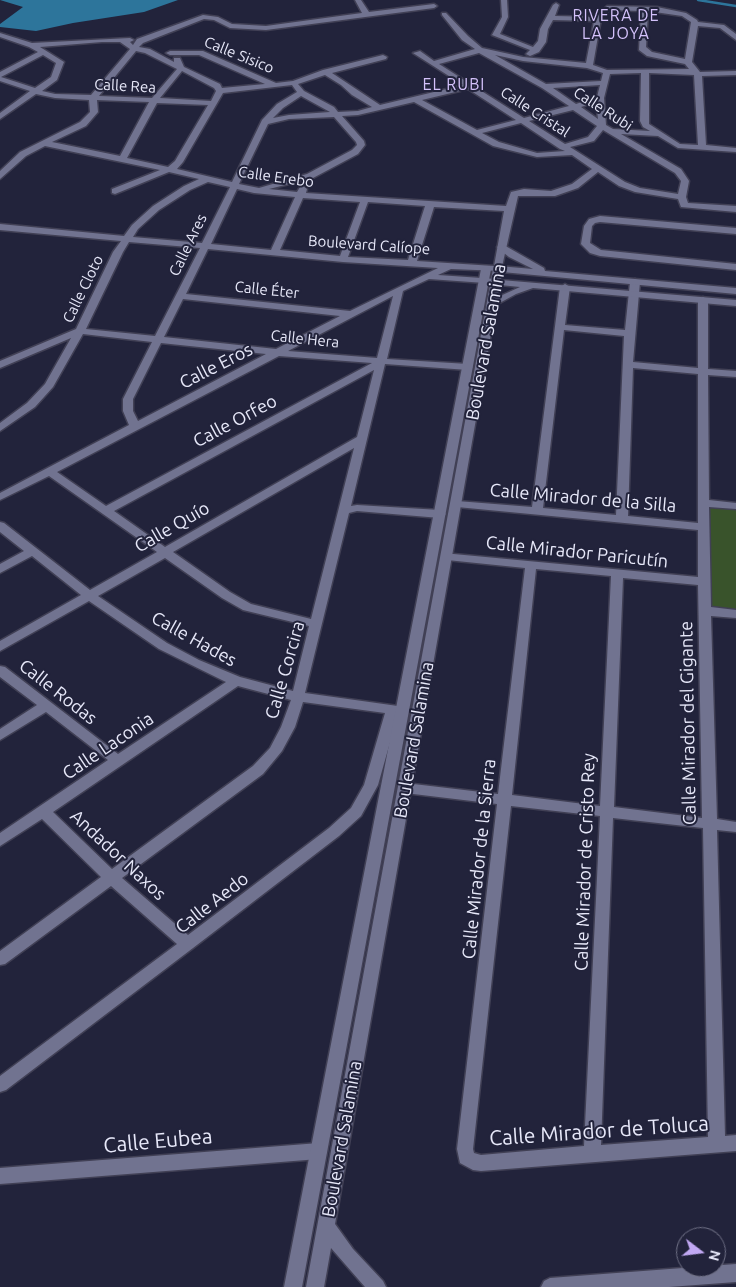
<!DOCTYPE html>
<meta charset="utf-8">
<style>
body{margin:0}
#map{position:relative;width:736px;height:1287px;overflow:hidden;background:#22233b;font-family:Ubuntu,sans-serif}
canvas{display:block}
.north{position:absolute;left:676px;top:1227px;width:50px;height:50px;box-sizing:border-box;background:#22233b;border:1px solid #717287;border-radius:50%;rotate:105deg;font-size:14px;font-weight:700;line-height:20px;text-align:center;color:#e7e8f9}
.north::after{content:'';display:block;margin:auto;width:18px;height:22px;background:#c1a8f3;clip-path:polygon(50% 0,100% 100%,50% 72%,0 100%)}
</style>
<div id="map">
<canvas width="736" height="1287"></canvas>
<div class="north">N</div>
</div>
<script>
const ctx = document.querySelector('canvas').getContext('2d');
ctx.lineJoin = 'round';
function paint(path, color) { ctx.fillStyle = color; ctx.fill(path, 'evenodd'); }
const shape = rows => new Path2D(rows.map(r => 'M' + r).join(''));
function stroke(path, color, width, dash) { ctx.strokeStyle = color; ctx.lineWidth = width; ctx.lineCap = dash ? 'butt' : 'round'; ctx.setLineDash(dash || []); ctx.stroke(path); }
function label(font, color, halo, rows, align = 'center') {
  ctx.font = font + ' Ubuntu,sans-serif'; ctx.lineWidth = 4; ctx.setLineDash([]); ctx.textBaseline = 'middle'; ctx.strokeStyle = halo; ctx.fillStyle = color; for (const [text, x, y, turn = 0] of rows) {
    ctx.save(); ctx.translate(x, y); ctx.rotate((+turn || 0) * Math.PI / 180); ctx.textAlign = isNaN(turn) ? turn : align; if (halo) ctx.strokeText(text, 0, 0); ctx.fillText(text, 0, 0); ctx.restore();
  }
}
paint(shape([
 [703,505,736,508,736,616,704,613]
]), '#39532b');
paint(shape([
 [0,0,178,0,144,12,73,23,36,31,0,27,0,24,23,7]
]), '#2d759b');
stroke(shape([
 [698,0,736,6]
]), '#2d759b', 2.5);
const street = shape([
 [355,0,361,0,369,12,434,4,437,6,434,8,266,30,230,28,214,20,204,19,143,43,139,47,150,49,174,62,174,58,180,58,184,67,220,84,222,88,265,84,199,55,170,55,166,53,170,51,203,51,276,83,293,81,323,70,383,55,387,57,386,59,332,73,380,105,463,85,413,53,420,51,434,61,475,49,462,40,442,15,442,13,446,13,468,36,482,48,523,57,586,63,594,21,553,20,548,29,546,42,539,52,530,56,526,54,530,50,492,35,502,17,501,0,507,0,508,17,500,34,533,47,538,41,540,29,553,5,556,3,559,5,555,16,596,17,607,6,657,7,686,13,697,20,698,22,724,25,736,34,736,40,720,28,698,26,692,62,700,72,736,71,736,75,702,76,706,145,736,148,736,152,678,148,658,136,621,134,681,169,689,181,686,197,688,203,736,206,736,212,681,207,678,199,635,192,619,186,598,172,578,188,555,196,518,196,501,271,451,269,438,275,496,279,501,282,499,284,429,279,403,291,387,359,468,364,473,367,468,370,385,364,351,506,357,505,440,510,446,514,440,518,357,511,349,513,305,693,405,707,407,710,405,713,398,714,378,785,361,816,339,836,193,948,6,1090,0,1092,0,1076,177,944,111,886,5,964,0,965,0,951,101,877,42,819,0,846,0,833,108,760,46,712,0,740,0,729,37,705,0,677,0,666,5,667,118,754,226,682,159,649,89,601,0,651,0,641,81,595,32,556,0,573,0,564,24,551,0,532,0,522,4,523,90,590,157,552,49,476,0,500,0,493,129,425,123,411,123,399,152,342,83,334,53,387,35,407,0,431,0,423,27,403,45,384,71,338,0,368,0,361,76,329,113,252,121,241,0,230,0,224,124,236,132,225,153,206,184,186,199,179,169,172,115,194,112,193,112,189,160,170,45,146,26,156,0,179,0,171,20,152,80,122,90,112,89,100,55,98,36,94,0,119,0,113,30,91,0,81,0,72,38,52,29,47,0,37,0,33,32,43,130,38,134,40,130,42,133,45,137,39,203,15,218,17,232,24,266,26,362,13,355,0],
 [609,10,641,11,639,50,647,56,685,64,689,69,607,70,593,65,601,19,609,10],
 [648,11,682,16,691,22,685,59,652,52,646,47,648,11],
 [102,42,120,42,130,49,91,95,55,94,42,91,57,80,64,62,40,47,102,42],
 [136,51,145,53,177,69,152,98,99,96,136,51],
 [479,53,542,88,569,106,524,118,439,64,479,53],
 [43,55,56,63,51,77,35,88,1,77,43,55],
 [495,55,523,61,587,68,603,73,601,81,546,84,495,55],
 [182,71,214,88,216,91,211,101,160,98,182,71],
 [641,73,640,121,643,127,650,131,613,129,606,125,604,98,610,74,641,73],
 [649,73,694,75,698,145,680,144,649,124,649,73],
 [325,75,341,85,352,95,372,107,358,111,338,112,334,107,304,91,298,84,325,75],
 [292,85,297,92,277,104,262,120,232,182,177,169,183,162,223,93,292,85],
 [600,85,597,97,576,104,553,88,600,85],
 [468,89,516,120,477,130,422,100,468,89],
 [301,96,330,112,289,115,273,118,283,108,301,96],
 [97,100,149,102,120,156,52,142,86,126,98,112,97,100],
 [414,102,493,146,537,157,572,155,592,169,572,184,551,191,524,189,511,192,506,206,306,193,307,189,303,186,300,187,297,192,269,189,313,178,358,154,365,145,364,141,342,116,358,115,414,102],
 [596,102,598,119,581,107,596,102],
 [157,103,208,105,175,161,168,167,127,158,157,103],
 [573,110,597,126,588,137,565,144,529,121,573,110],
 [334,117,356,142,357,145,352,150,307,174,259,188,239,184,268,124,289,119,334,117],
 [521,123,560,149,565,151,537,153,499,142,482,133,521,123],
 [603,130,675,173,681,181,678,194,640,188,625,182,570,147,594,141,603,130],
 [208,182,230,187,202,243,133,237,138,229,159,210,190,190,208,182],
 [237,189,254,193,295,197,271,250,211,244,237,189],
 [303,198,360,202,340,256,280,250,303,198],
 [368,202,425,206,408,260,348,257,368,202],
 [434,207,504,211,494,266,417,261,434,207],
 [129,242,200,248,155,336,86,329,123,252,129,242],
 [208,249,343,262,438,268,350,311,186,294,208,249],
 [393,296,377,358,288,351,393,296],
 [183,299,340,316,276,349,164,337,183,299],
 [161,343,266,354,138,421,133,411,133,399,161,343],
 [279,356,372,363,106,506,57,472,279,356],
 [374,370,357,437,165,547,114,511,374,370],
 [354,448,311,619,251,604,230,592,173,552,354,448],
 [165,558,222,598,243,610,309,626,293,691,240,677,199,660,167,643,98,596,165,558],
 [238,686,291,700,281,727,270,748,253,766,112,869,53,812,238,686],
 [303,702,385,713,364,785,351,808,329,828,188,935,122,878,263,774,282,751,295,727,303,702],
 [600,216,736,228,736,234,600,222,595,223,592,226,590,243,601,250,736,264,736,270,600,256,590,253,581,244,584,226,589,219,600,216],
 [635,279,640,282,633,362,698,368,698,300,703,297,708,300,708,369,736,371,736,377,708,375,709,500,736,503,736,509,709,507,711,607,736,610,736,618,711,616,717,819,736,822,736,832,717,830,725,1136,736,1135,736,1151,481,1171,473,1170,460,1163,457,1149,497,804,405,793,400,792,398,788,400,784,405,783,498,794,525,568,447,560,441,556,443,553,698,577,698,530,457,507,451,504,457,501,532,507,560,287,565,284,570,287,565,325,625,330,630,282,635,279],
 [564,330,624,336,616,515,543,508,564,330],
 [633,368,698,374,698,523,628,516,633,368],
 [536,569,611,576,600,806,512,795,536,569],
 [623,578,698,585,702,818,614,807,623,578],
 [511,806,600,816,584,1146,481,1155,474,1153,473,1149,511,806],
 [613,818,703,828,708,1137,601,1145,613,818],
 [319,1143,325,1145,327,1151,325,1157,319,1159,0,1184,0,1168,319,1143],
 [736,1264,736,1282,669,1287,541,1287,544,1281,550,1278,736,1264]
]);
const secondary = shape([
 [502,244,544,268,545,271,736,288,736,294,502,272,501,280,736,300,736,306,533,288,516,294,496,305,335,1224,353,1249,383,1281,386,1287,365,1287,331,1248,324,1287,306,1287,493,269,498,266,533,269,509,257,499,249,497,247,502,244],
 [500,285,520,287,498,297,500,285],
 [486,266,491,269,302,1287,284,1287,481,269,486,266]
]);
stroke(street, '#414055', 3);
stroke(secondary, '#414055', 3);
paint(street, '#717390');
paint(secondary, '#717390');
label('15px', '#e7e8f9', '#22233b', [
 ["Calle Sisico",239,55,22],
 ["Calle Rea",125,86,3],
 ["Calle Rubi",603,109,33],
 ["Calle Cristal",535,112,33],
 ["Calle Erebo",276,177,8],
 ["Calle Ares",188,245,-64],
 ["Boulevard Calíope",369,245,4],
 ["Calle Cloto",83,289,-64],
 ["Calle Éter",267,290,6],
 ["Calle Hera",305,339,6]
]);
ctx.letterSpacing = '1px';
label('16px', '#d4c2fb', '#22233b', [
 ["RIVERA DE",616,16],
 ["LA JOYA",616,34],
 ["EL RUBI",454,85]
]);
ctx.letterSpacing = '0px';
label('18px', '#e7e8f9', '#22233b', [
 ["Boulevard Salamina",486,342,-80],
 ["Calle Eros",216,366,-27],
 ["Calle Orfeo",235,421,-28],
 ["Calle Mirador de la Silla",583,498,5],
 ["Calle Quío",172,527,-30],
 ["Calle Mirador Paricutín",577,552,6],
 ["Calle Hades",194,639,29],
 ["Calle Corcira",285,670,-74],
 ["Calle Rodas",58,692,38],
 ["Calle Mirador del Gigante",688,723,-91],
 ["Boulevard Salamina",414,740,-80],
 ["Calle Laconia",108,746,-34],
 ["Andador Naxos",118,855,43],
 ["Calle Mirador de la Sierra",479,859,-84],
 ["Calle Mirador de Cristo Rey",585,862,-88],
 ["Calle Aedo",212,903,-38],
 ["Boulevard Salamina",342,1139,-80]
]);
label('21px', '#e7e8f9', '#22233b', [
 ["Calle Mirador de Toluca",599,1131,-4],
 ["Calle Eubea",158,1141,-5]
]);
</script>
